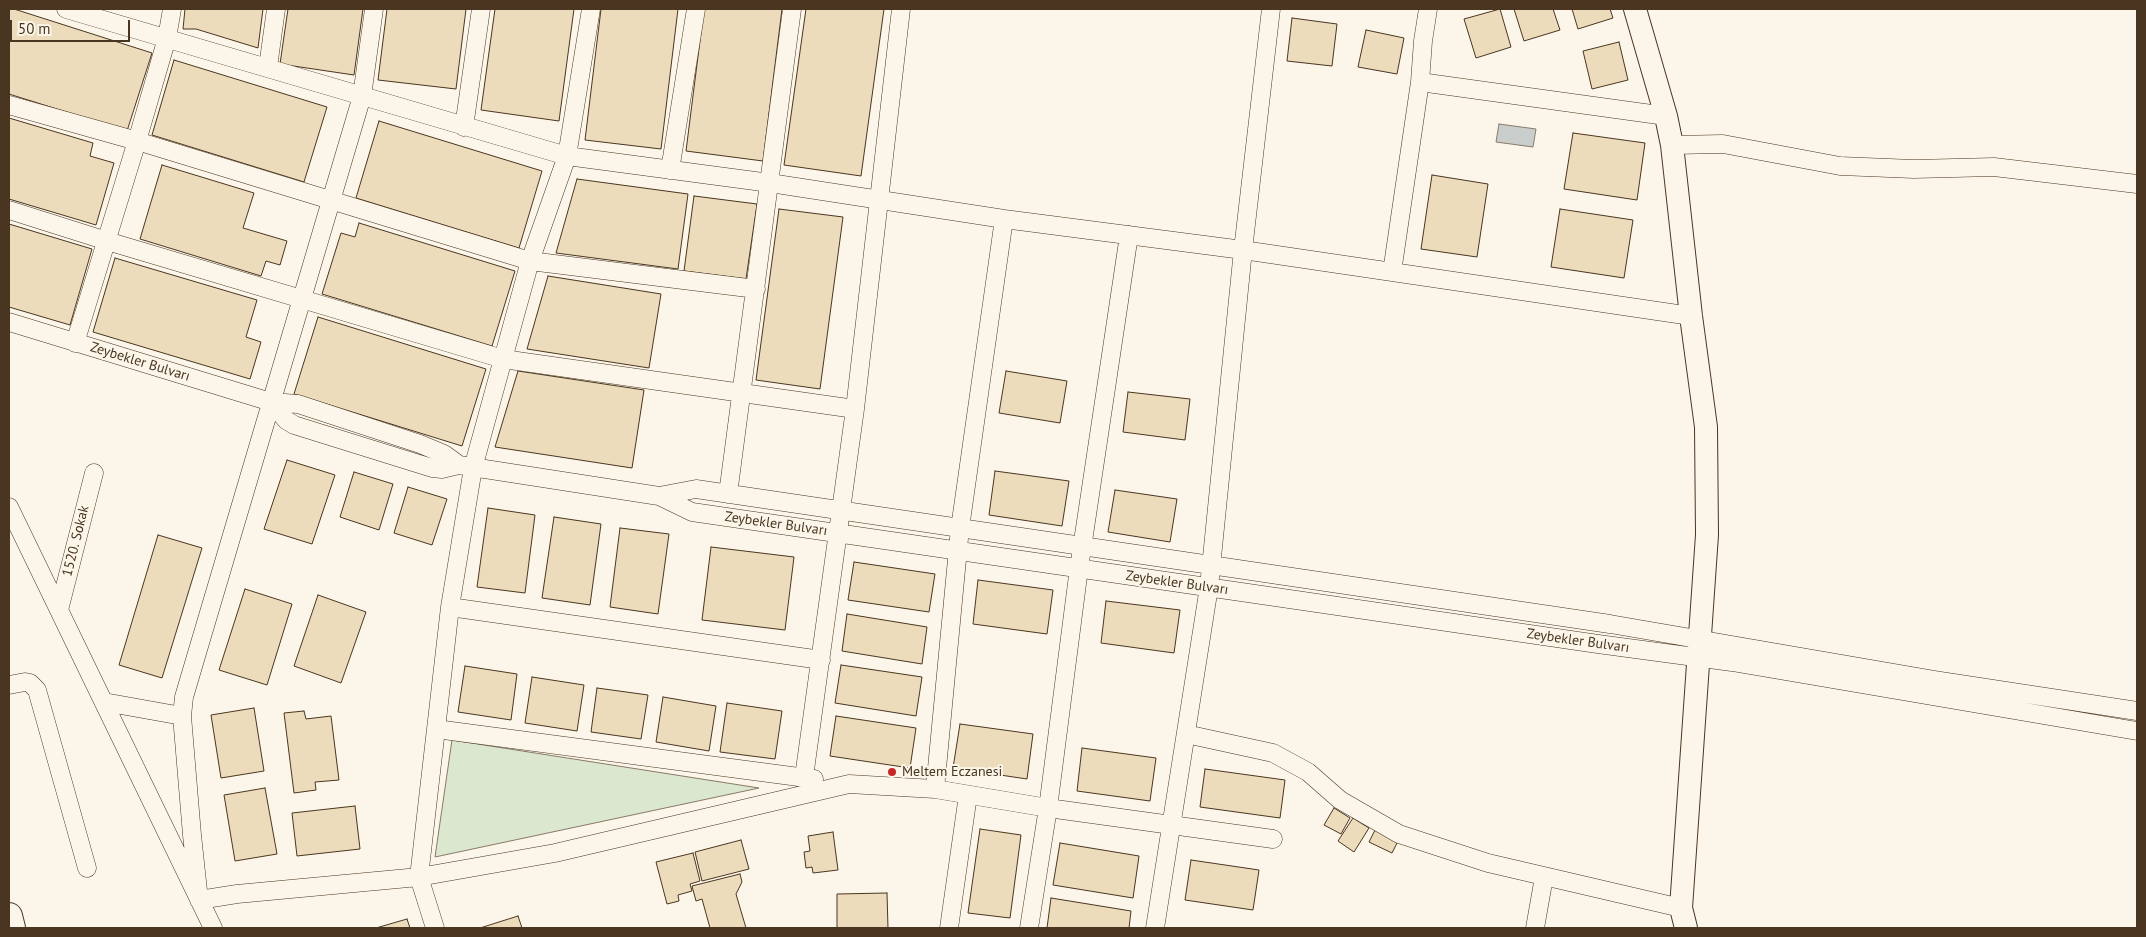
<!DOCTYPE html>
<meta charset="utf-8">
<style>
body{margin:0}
#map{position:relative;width:2146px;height:937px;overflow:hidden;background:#fbf6e9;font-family:"PT Sans",sans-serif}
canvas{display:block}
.frame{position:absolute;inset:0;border:10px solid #4a3520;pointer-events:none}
.scale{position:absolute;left:10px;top:20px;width:120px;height:22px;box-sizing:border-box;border:2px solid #4a3520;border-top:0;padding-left:6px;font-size:15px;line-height:18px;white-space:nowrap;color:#4a3520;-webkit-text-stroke:4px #fbf6e9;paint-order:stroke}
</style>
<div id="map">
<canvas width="2146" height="937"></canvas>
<div class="frame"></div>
<div class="scale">50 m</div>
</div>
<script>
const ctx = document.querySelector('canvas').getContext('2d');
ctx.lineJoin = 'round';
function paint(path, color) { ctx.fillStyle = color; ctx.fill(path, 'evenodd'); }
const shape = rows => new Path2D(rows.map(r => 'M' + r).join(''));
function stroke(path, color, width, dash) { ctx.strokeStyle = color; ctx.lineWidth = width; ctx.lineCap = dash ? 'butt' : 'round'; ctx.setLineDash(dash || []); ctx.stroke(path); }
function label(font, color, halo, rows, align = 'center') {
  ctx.font = font + ' "PT Sans",sans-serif'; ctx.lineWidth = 4; ctx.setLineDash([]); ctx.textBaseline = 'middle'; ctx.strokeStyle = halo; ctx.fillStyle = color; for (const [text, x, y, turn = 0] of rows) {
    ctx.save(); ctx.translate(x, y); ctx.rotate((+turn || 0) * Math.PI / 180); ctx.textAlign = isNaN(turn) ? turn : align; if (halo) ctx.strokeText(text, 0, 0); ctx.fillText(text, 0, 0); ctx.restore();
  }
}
const green = shape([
 [452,740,759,788,435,857,452,740]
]);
paint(green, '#dce7d0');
stroke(green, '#887966', 1);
const water = shape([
 [1499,124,1536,129,1533,147,1496,142,1499,124]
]);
paint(water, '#c9cecd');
stroke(water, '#887966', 1);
const building = shape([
 [9,9,14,9,152,53,127,131,9,94,9,9],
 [185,9,263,9,258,48,196,29,183,29,185,9],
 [288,9,363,9,354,75,280,64,288,9],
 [387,9,466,9,456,89,378,80,387,9],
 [495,9,574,9,559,121,481,110,495,9],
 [601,9,678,9,661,149,585,140,601,9],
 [704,9,782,9,763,161,686,151,704,9],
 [806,9,884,9,861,176,784,165,806,9],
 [1500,9,1511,47,1476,58,1464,19,1500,9],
 [1514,9,1553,9,1560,30,1524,41,1514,9],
 [1572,9,1610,9,1613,18,1578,29,1572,9],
 [1292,18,1337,24,1332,66,1287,61,1292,18],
 [1366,30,1404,38,1397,74,1358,67,1366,30],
 [1619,42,1628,80,1592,89,1583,51,1619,42],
 [174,60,327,107,304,182,152,135,174,60],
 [9,118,93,143,90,156,114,163,96,225,9,199,9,118],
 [379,121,542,171,519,248,356,198,379,121],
 [1573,133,1645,143,1637,200,1564,189,1573,133],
 [162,165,254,193,243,228,287,241,280,265,266,261,261,276,140,239,162,165],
 [1432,175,1488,184,1477,257,1421,249,1432,175],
 [577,179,688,194,678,269,556,253,577,179],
 [694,196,757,204,746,279,684,271,694,196],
 [779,209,843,217,820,389,756,380,779,209],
 [1560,209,1633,220,1624,278,1551,267,1560,209],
 [359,223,515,271,492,346,322,294,341,233,355,237,359,223],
 [9,224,92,249,70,325,9,307,9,224],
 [115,258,257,300,246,337,261,342,250,379,93,332,115,258],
 [548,276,661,294,649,368,527,349,548,276],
 [318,317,486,369,462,446,294,394,318,317],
 [518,371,644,390,632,468,495,447,518,371],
 [1006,371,1067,381,1060,423,999,413,1006,371],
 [1128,392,1190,399,1185,440,1123,432,1128,392],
 [287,460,335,475,312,544,264,529,287,460],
 [995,471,1069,481,1062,526,989,515,995,471],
 [354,472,393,484,379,530,340,517,354,472],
 [408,487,447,499,432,545,394,533,408,487],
 [1115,490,1177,499,1170,542,1108,532,1115,490],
 [488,508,535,515,525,593,477,587,488,508],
 [554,517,601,524,590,605,542,598,554,517],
 [620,528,669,534,658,614,610,607,620,528],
 [158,535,202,548,162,678,119,665,158,535],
 [711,547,794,557,785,630,702,620,711,547],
 [854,562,935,574,929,612,848,600,854,562],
 [978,580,1053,590,1047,634,973,624,978,580],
 [245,589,292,604,267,685,219,670,245,589],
 [318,595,366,612,341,683,294,666,318,595],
 [1106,601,1180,610,1174,653,1101,643,1106,601],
 [847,614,927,627,922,664,842,651,847,614],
 [841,665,922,677,916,716,835,703,841,665],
 [465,666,517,674,511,720,458,712,465,666],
 [532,677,584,685,577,731,525,723,532,677],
 [597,688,648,695,641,739,591,732,597,688],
 [663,697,716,706,709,751,656,742,663,697],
 [727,703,782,711,775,759,720,752,727,703],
 [254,708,264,771,221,778,211,715,254,708],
 [304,711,306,719,331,716,339,780,315,782,316,790,294,793,284,713,304,711],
 [836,716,916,728,910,768,830,756,836,716],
 [960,724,1033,734,1027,779,953,768,960,724],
 [1082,748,1156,758,1150,801,1077,791,1082,748],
 [1205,769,1285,780,1280,818,1200,807,1205,769],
 [265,788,277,854,235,861,224,795,265,788],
 [355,806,360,849,297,856,292,813,355,806],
 [1334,808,1350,818,1341,834,1324,825,1334,808],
 [1353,818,1369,828,1354,852,1338,841,1353,818],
 [980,829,1021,835,1010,918,968,913,980,829],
 [1375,830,1398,841,1392,853,1369,842,1375,830],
 [833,832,838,870,813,873,812,867,806,868,804,852,810,851,808,836,833,832],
 [741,840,749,869,702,881,695,852,741,840],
 [1060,843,1139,856,1133,898,1053,885,1060,843],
 [693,853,700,881,690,884,692,891,678,895,679,901,667,904,656,862,693,853],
 [1191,860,1259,870,1253,910,1185,900,1191,860],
 [740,874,742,882,736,894,746,928,710,928,702,899,696,901,692,886,740,874],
 [887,893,888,928,837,928,837,894,887,893],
 [1051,898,1131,911,1129,928,1047,928,1051,898],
 [518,916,522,928,480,928,518,916],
 [407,919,410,928,376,928,407,919]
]);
paint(building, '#ecdcbc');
stroke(building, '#4a3520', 1);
const minor = shape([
 [66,9,567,156,770,183,1004,219,1243,250,1691,316],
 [1428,9,1423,41,1420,82,1666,116],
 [268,67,276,9],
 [9,105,137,141,530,261,756,289],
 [464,127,481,9],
 [1672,145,1723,144,1840,166,1914,169,1994,167,2137,184],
 [670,170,696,9],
 [9,210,107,241,503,359,855,409],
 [1392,272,1420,82],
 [9,322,271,402,298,404,420,444,444,454,459,465],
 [75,343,137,141,167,38,172,9],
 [271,402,286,420,294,425,432,468,442,469,459,465,659,496,692,512,1598,644,1732,662,2137,731],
 [728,494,792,9],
 [659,496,696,489,1610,624,1935,680,2137,711],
 [9,507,213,928],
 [450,607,821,660],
 [59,610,94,473],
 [9,685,25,682,30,683,37,690,87,868],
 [104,702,182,716],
 [436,729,814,779],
 [1186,734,1273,753,1308,772,1340,800,1399,834,1488,863,1681,908],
 [804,777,855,409,901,9],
 [935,789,960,528,1004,219],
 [199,900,237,894,419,877,555,853,849,784,935,789,1048,808,1273,839],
 [199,900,192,835,182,716,184,697,362,96,374,9],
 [435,928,419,877,450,607,473,468,530,261,567,156,591,9],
 [949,928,968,795],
 [1029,928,1048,808,1079,568,1129,235],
 [1155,928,1209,587,1243,250,1271,9],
 [1535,928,1544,877]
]);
const major = shape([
 [1635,9,1666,116,1672,145,1691,316,1706,427,1707,535,1681,908,1686,928]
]);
const highway = shape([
 [9,916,12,928]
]);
stroke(minor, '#4a3520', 19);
stroke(major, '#4a3520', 24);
stroke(highway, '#4a3520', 28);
stroke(minor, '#fbf6e9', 18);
stroke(major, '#fbf6e9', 22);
stroke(highway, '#fbf6e9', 26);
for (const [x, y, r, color] of [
 [892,772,5,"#c62828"]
]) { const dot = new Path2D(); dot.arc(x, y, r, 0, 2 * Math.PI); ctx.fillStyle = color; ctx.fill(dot); stroke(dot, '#fbf6e9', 2); }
label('14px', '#4a3520', '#fbf6e9', [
 ["Zeybekler Bulvarı",140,362,17],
 ["Zeybekler Bulvarı",776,524,8],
 ["1520. Sokak",76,541,-76],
 ["Zeybekler Bulvarı",1177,583,8],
 ["Zeybekler Bulvarı",1578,641,8]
]);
label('14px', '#4a3520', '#fbf6e9', [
 ["Meltem Eczanesi",902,772]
], 'left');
</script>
